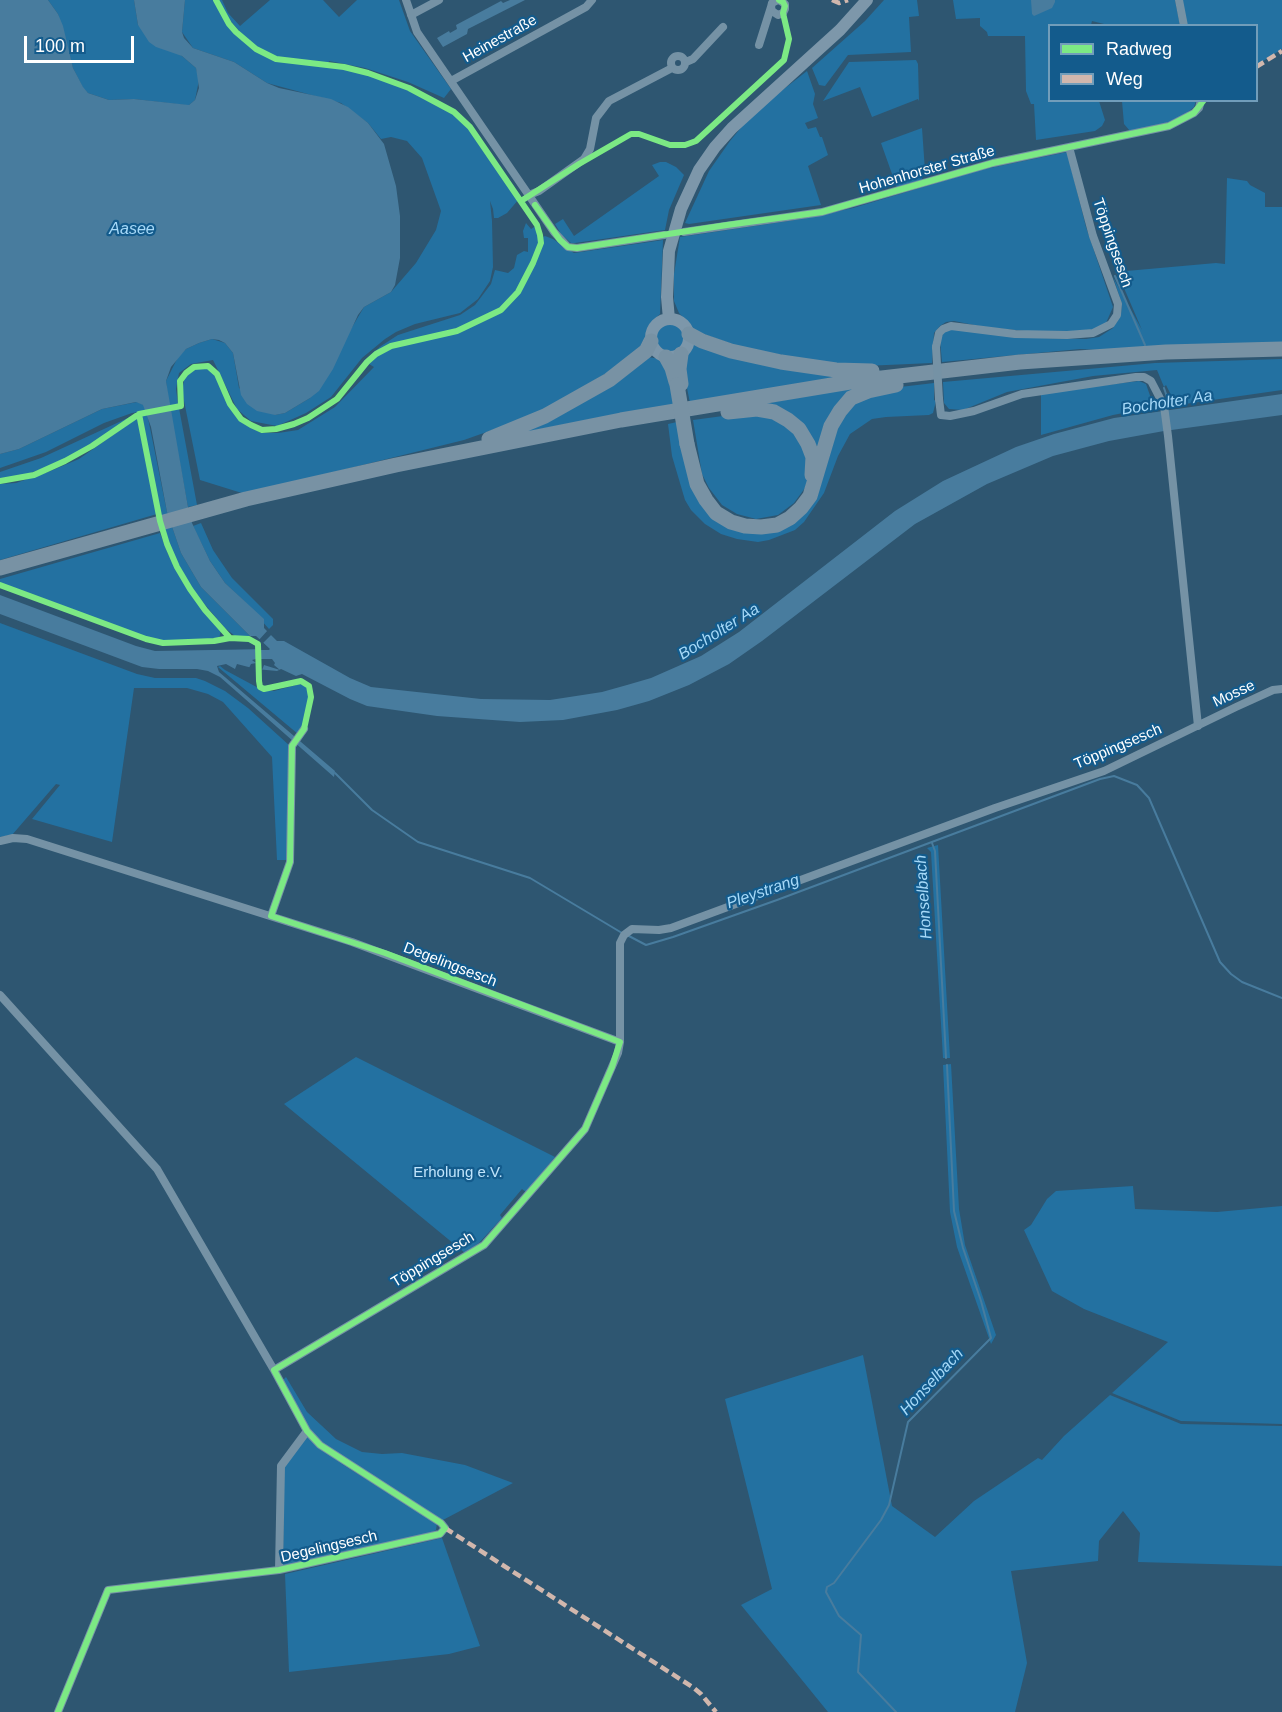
<!DOCTYPE html>
<meta charset="utf-8">
<style>
body{margin:0}
#map{position:relative;width:1282px;height:1712px;overflow:hidden;background:#2e5671;font-family:Arial,sans-serif}
canvas{display:block}
.legend{position:absolute;left:1048px;top:24px;width:210px;height:78px;box-sizing:border-box;background:#135b8c;border:2px solid #719dba;margin:0;padding:8px 10px;list-style:none;font-size:18px;color:#fff}
.legend li{display:flex;align-items:center;gap:12px;height:30px}
.legend b{width:30px;border:2px solid #719dba}
.scale{position:absolute;left:24px;top:36px;width:110px;height:27px;box-sizing:border-box;border:3px solid #fff;border-top:0;padding-left:8px;font-size:18px;line-height:21px;white-space:nowrap;color:#fff;-webkit-text-stroke:4px #135b8c;paint-order:stroke}
</style>
<div id="map">
<canvas width="1282" height="1712"></canvas>
<ul class="legend">
<li><b style="height:8px;background:#7ce984"></b>Radweg</li>
<li><b style="height:8px;background:#d1b7ad"></b>Weg</li>
</ul>
<div class="scale">100 m</div>
</div>
<script>
const ctx = document.querySelector('canvas').getContext('2d');
ctx.lineJoin = 'round';
function paint(path, color) { ctx.fillStyle = color; ctx.fill(path, 'evenodd'); }
const shape = rows => new Path2D(rows.map(r => 'M' + r).join(''));
function stroke(path, color, width, dash) { ctx.strokeStyle = color; ctx.lineWidth = width; ctx.lineCap = dash ? 'butt' : 'round'; ctx.setLineDash(dash || []); ctx.stroke(path); }
function label(font, color, halo, rows, align = 'center') {
  ctx.font = font + ' Arial,sans-serif'; ctx.lineWidth = 4.5; ctx.setLineDash([]); ctx.textBaseline = 'middle'; ctx.strokeStyle = halo; ctx.fillStyle = color; for (const [text, x, y, turn = 0] of rows) {
    ctx.save(); ctx.translate(x, y); ctx.rotate((+turn || 0) * Math.PI / 180); ctx.textAlign = isNaN(turn) ? turn : align; if (halo) ctx.strokeText(text, 0, 0); ctx.fillText(text, 0, 0); ctx.restore();
  }
}
paint(shape([
 [48,0,134,0,138,25,182,56,196,68,199,80,195,100,189,105,185,105,134,99,109,100,88,93,83,88,73,68,58,14],
 [185,0,216,0,229,24,243,38,244,36,225,15,217,0,222,0,228,13,240,26,270,0,323,0,339,17,357,0,399,0,410,31,451,89,444,98,408,82,365,68,329,61,328,64,350,68,399,84,449,108,470,127,519,199,507,213,498,218,494,218,493,209,490,201,492,221,493,267,490,281,478,299,460,313,415,324,396,332,385,339,362,358,331,397,306,413,277,426,251,421,237,409,213,360,191,364,179,373,176,389,178,404,169,406,166,381,178,357,186,349,199,343,212,339,225,343,233,353,239,388,275,415,285,413,310,398,364,307,391,292,416,263,436,230,441,211,422,158,407,141,391,137,381,139,368,123,341,103,267,83,234,62,193,48,182,32],
 [884,0,917,0,919,16,909,17,911,52,848,55,825,86,819,85,812,68,865,21],
 [953,0,1175,0,1180,25,1108,25,1092,21,1091,25,1050,26,1050,100,1099,101,1105,120,1102,126,1095,131,1036,140,1034,104,1031,104,1026,91,1025,36,988,36,987,32,980,26,980,18,956,19],
 [1181,0,1282,0,1282,49,1257,65,1256,26,1186,25],
 [916,60,918,64,919,101,918,99,872,117,860,87,823,101,849,62],
 [807,71,815,94,813,104,818,118,805,123,808,129,816,127,820,137,822,137,828,155,808,166,821,205,689,224,685,223,709,171,730,141,744,124,771,99],
 [1122,101,1196,101,1194,107,1178,120,1130,131,1124,124],
 [922,128,925,171,921,181,897,188,881,143],
 [1067,152,1086,227,1113,307,1106,323,1098,328,1086,331,1036,332,984,327,954,321,946,322,940,326,934,333,932,363,864,366,818,362,740,347,695,331,679,313,674,301,674,274,680,237,802,219,853,208,980,170],
 [660,162,666,162,676,167,684,175,669,210,665,230,575,243,571,243,561,234,555,224,563,219,574,236,659,176,652,165],
 [1227,178,1247,181,1250,185,1265,193,1265,207,1282,207,1282,344,1117,351,1080,349,942,362,940,340,944,332,953,328,1041,338,1086,339,1099,337,1113,328,1121,314,1122,304,1113,277,1142,330,1118,274,1115,272,1216,263,1225,264],
 [526,223,531,229,536,226,541,238,545,236,553,239,574,253,663,240,660,314,652,322,645,345,617,367,548,408,512,423,464,440,245,494,200,480,182,391,185,375,192,370,207,367,215,373,221,382,226,399,242,422,261,433,278,433,298,430,335,407,374,367,364,361,381,346,398,335,460,315,475,305,491,284,495,270,508,273,514,268,517,255,524,251,528,252,528,238,524,238,523,231],
 '655 338a15 15 0 1 1 30 0a15 15 0 1 1-30 0Z',
 [694,342,863,374,690,403,682,363],
 [647,357,661,359,671,375,674,407,496,440],
 [1282,359,1282,390,1171,406,1173,399,1166,385,1164,387,1157,370,1093,376,1007,392,963,410,949,409,944,403,943,382,1155,363],
 [1139,381,1146,384,1154,407,1113,415,1041,435,1041,393],
 [934,383,934,400,936,401,933,413,929,415,886,417,872,419,850,434,838,456,824,493,804,522,795,530,769,540,758,542,737,539,721,534,705,524,691,510,685,500,672,456,668,424,677,422,681,447,728,525,795,518,830,436,854,400,900,387],
 [866,388,820,448,756,405,847,389],
 [137,402,144,405,146,411,132,413,104,423,46,452,0,468,0,454,19,449,102,409],
 [179,408,197,505,188,507,170,410],
 [147,413,167,512,181,553,201,587,250,636,235,636,225,628,195,593,174,557,160,514,140,415],
 [738,414,779,417,802,439,810,474,805,488,794,503,778,515,756,519,737,514,722,505,709,488,702,474,693,420],
 [130,417,98,442,50,466,13,479,0,482,0,472,41,458],
 [137,418,157,514,0,560,0,484,16,483,48,472,79,459],
 [201,523,213,550,232,578,273,619,273,625,269,629,244,601,225,583,210,561,193,526],
 [160,533,168,554,189,590,221,630,219,639,163,641,147,638,0,583,0,579],
 [0,623,137,674,155,678,196,678,205,681,225,691,248,708,290,746,287,860,277,860,272,757,223,702,208,694,187,688,134,688,112,842,32,819,60,785,56,784,12,835,0,837],
 [220,666,225,670,264,691,274,691,300,684,307,687,309,697,303,725,298,734,218,667],
 [938,845,950,1058,943,1058,931,852,927,848],
 [356,1057,555,1157,526,1192,522,1189,500,1215,502,1218,479,1243,465,1253,284,1104],
 [951,1064,959,1209,965,1245,996,1335,991,1344,957,1247,950,1212,943,1065],
 [1133,1186,1135,1209,1217,1212,1282,1206,1282,1424,1181,1421,1112,1393,1168,1342,1084,1309,1052,1291,1024,1230,1031,1225,1047,1199,1056,1191],
 [863,1355,892,1506,935,1537,974,1501,1038,1458,1042,1460,1064,1436,1110,1395,1181,1424,1282,1426,1282,1566,1138,1562,1140,1533,1123,1511,1099,1541,1098,1561,1011,1571,1027,1663,1015,1712,828,1712,741,1605,772,1589,725,1399],
 [286,1377,307,1412,336,1439,362,1452,382,1454,402,1453,465,1465,513,1483,441,1521,337,1461,437,1523,436,1530,431,1533,283,1568,284,1468,307,1434,282,1381],
 [442,1538,480,1646,449,1654,289,1672,285,1574]
]), '#2371a1');
paint(shape([
 [0,0,48,0,58,14,63,26,73,68,83,87,88,93,109,100,134,99,189,105,195,100,199,88,196,68,182,56,156,47,149,42,138,25,134,0,185,0,182,32,184,38,193,48,234,62,267,83,279,88,331,99,348,107,368,123,384,144,396,186,400,216,400,258,395,285,391,292,364,307,358,315,333,369,319,391,310,398,285,413,275,415,257,411,247,404,241,395,233,353,225,343,219,340,212,339,199,343,186,349,171,367,166,381,188,507,192,523,210,561,225,583,264,619,264,628,277,641,284,641,350,678,371,687,481,699,550,700,602,692,627,685,651,678,701,656,739,632,895,511,943,481,1016,447,1054,434,1114,418,1282,394,1282,415,1164,431,1109,441,1053,456,987,484,915,524,762,641,729,664,689,685,649,701,617,710,563,720,520,722,437,716,367,706,350,699,302,674,296,676,281,669,277,671,256,669,237,664,235,669,226,664,217,666,219,672,335,771,334,777,220,677,208,671,197,669,159,669,142,667,0,614,0,595,136,646,155,651,270,649,256,636,250,636,201,587,181,553,167,512,151,427,143,405,136,402,102,409,19,449,0,454],
 [510,0,525,0,468,29,467,34,443,47,437,38,449,31,450,33,457,29,456,25,501,1,503,3],
 [1031,0,1055,0,1055,2,1052,8,1034,16,1032,14]
]), '#487c9e');
paint(shape([
 [268,630,272,634,263,643,270,650,260,650,261,659,272,659,275,663,274,665,280,670,264,665,261,673,253,672,249,668,251,664,256,663,252,660,256,659,256,647,264,647,258,641]
]), '#2e5671');
stroke(shape([
 [1115,276,1145,345],
 [1164,388,1169,403],
 [335,773,372,810,418,842,530,878,622,933],
 [932,843,935,851,946,1058],
 [627,935,646,945,673,937,777,900,1100,779,1114,776,1137,785,1149,798,1220,962,1231,974,1242,982,1282,998],
 [896,1712,858,1672,861,1635,839,1616,826,1592,827,1587,834,1583,881,1520,889,1505,908,1422,991,1338,981,1301,963,1248,954,1211,947,1065]
]), '#487c9e', 2);
stroke(shape([
 [406,0,417,32,554,232,568,247,577,248,664,235],
 [778,0,772,3,771,7,772,11,778,15,783,13,785,9,785,4,779,0],
 [1179,0,1184,26],
 [411,15,439,0],
 [759,45,771,7],
 '671 63a7 7 0 1 1 14 0a7 7 0 1 1-14 0Z',
 [686,62,693,59,723,27],
 [451,81,586,7,592,0],
 [529,195,539,191,584,159,590,149,596,118,609,101,672,68],
 [684,232,822,212,993,163,1169,126,1194,113,1199,108,1201,100],
 [936,347,939,333,943,329,951,326,1015,334,1067,335,1093,333,1111,324,1117,315,1118,304,1093,236,1069,147],
 [939,399,941,415,950,416,974,411,1022,394,1136,377,1144,377,1151,381,1164,406,1168,436,1198,726],
 [0,841,13,838,27,839,352,942,620,1042],
 [271,916,290,862,292,746,304,729],
 [0,995,157,1169,274,1370,307,1431,320,1445,441,1523,445,1528,440,1534,279,1570,108,1590,58,1712],
 [274,1370,484,1245,585,1129,618,1053,620,1042,620,943,624,935,632,929,659,930,671,928,995,808,1104,771,1236,707,1273,690,1282,689],
 [279,1570,281,1466,307,1431]
]), '#7592a5', 8);
stroke(shape([
 '651 338a19 19 0 1 1 38 0a19 19 0 1 1-38 0Z',
 [669,319,667,297,669,251,681,209,699,170,715,147,732,128,840,30,867,0]
]), '#7d97aa', 12);
stroke(shape([
 [689,334,702,341,731,351,781,362,836,370,872,371],
 [681,354,679,369,681,384],
 [666,357,672,368,676,382],
 [728,412,757,409,774,412,788,420,799,429,808,444,813,457,812,475],
 [489,439,545,416,609,380,646,351,651,341],
 [687,444,697,484,706,500,716,513,731,522,745,526,761,527,777,525,790,518,801,508,810,496,831,426,840,411,851,398,868,391,896,385],
 [0,568,246,499,396,465,621,420,856,381,1020,362,1166,352,1282,349]
]), '#7892a4', 15);
stroke(shape([
 [936,347,939,399]
]), '#7592a5', 8);
stroke(shape([
 [677,385,687,444]
]), '#7892a4', 15);
stroke(shape([
 [832,0,839,3,848,0],
 [1256,67,1282,51],
 [445,1528,694,1688,701,1694,716,1712]
]), '#d1b7ad', 4.5, [9, 4.5]);
stroke(shape([
 [521,201,579,164,631,134,639,134,670,145,685,145,696,141,784,60,789,39,783,13,785,6,783,2,779,0],
 [535,205,560,240,568,247,577,248,727,225,822,212,993,163,1169,126,1194,113,1204,100],
 [139,414,160,521,167,544,177,567,190,589,205,610,230,638],
 [0,481,34,475,65,461,92,446,139,414,181,406,180,381,186,373,194,367,208,366,217,374,230,404,241,419,251,425,262,430,276,429,294,424,308,418,337,399,367,362,376,354,391,346,457,331,501,310,518,292,533,263,541,243,540,235,537,225,470,127,454,112,409,88,368,73,344,67,276,59,256,49,236,32,229,24,216,0],
 [0,585,146,639,163,643,214,641,230,638,249,639,258,644,259,681,260,687,264,689,301,681,309,686,311,697,304,729,292,746,290,862,271,916,385,953,620,1042,612,1067,585,1129,484,1245,274,1370,307,1431,320,1445,441,1523,445,1528,440,1534,279,1570,108,1590,58,1712]
]), '#7ce984', 6);
label('15px', '#fff', '#135b8c', [
 ["Heinestraße",500,39,-29],
 ["Hohenhorster Straße",927,170,-16],
 ["Töppingsesch",1112,243,71],
 ["Mosse",1234,694,-25],
 ["Töppingsesch",1118,747,-23],
 ["Degelingsesch",450,965,21],
 ["Töppingsesch",433,1260,-31],
 ["Degelingsesch",329,1547,-13]
]);
label('15px', '#c1e5fc', '#135b8c', [
 ["Erholung e.V.",458,1173]
]);
label('italic 16px', '#a6d9f8', '#135b8c', [
 ["Aasee",132,230],
 ["Bocholter Aa",1167,403,-9],
 ["Bocholter Aa",719,632,-32],
 ["Pleystrang",763,892,-19],
 ["Honselbach",924,897,-94],
 ["Honselbach",932,1382,-47]
]);
</script>
